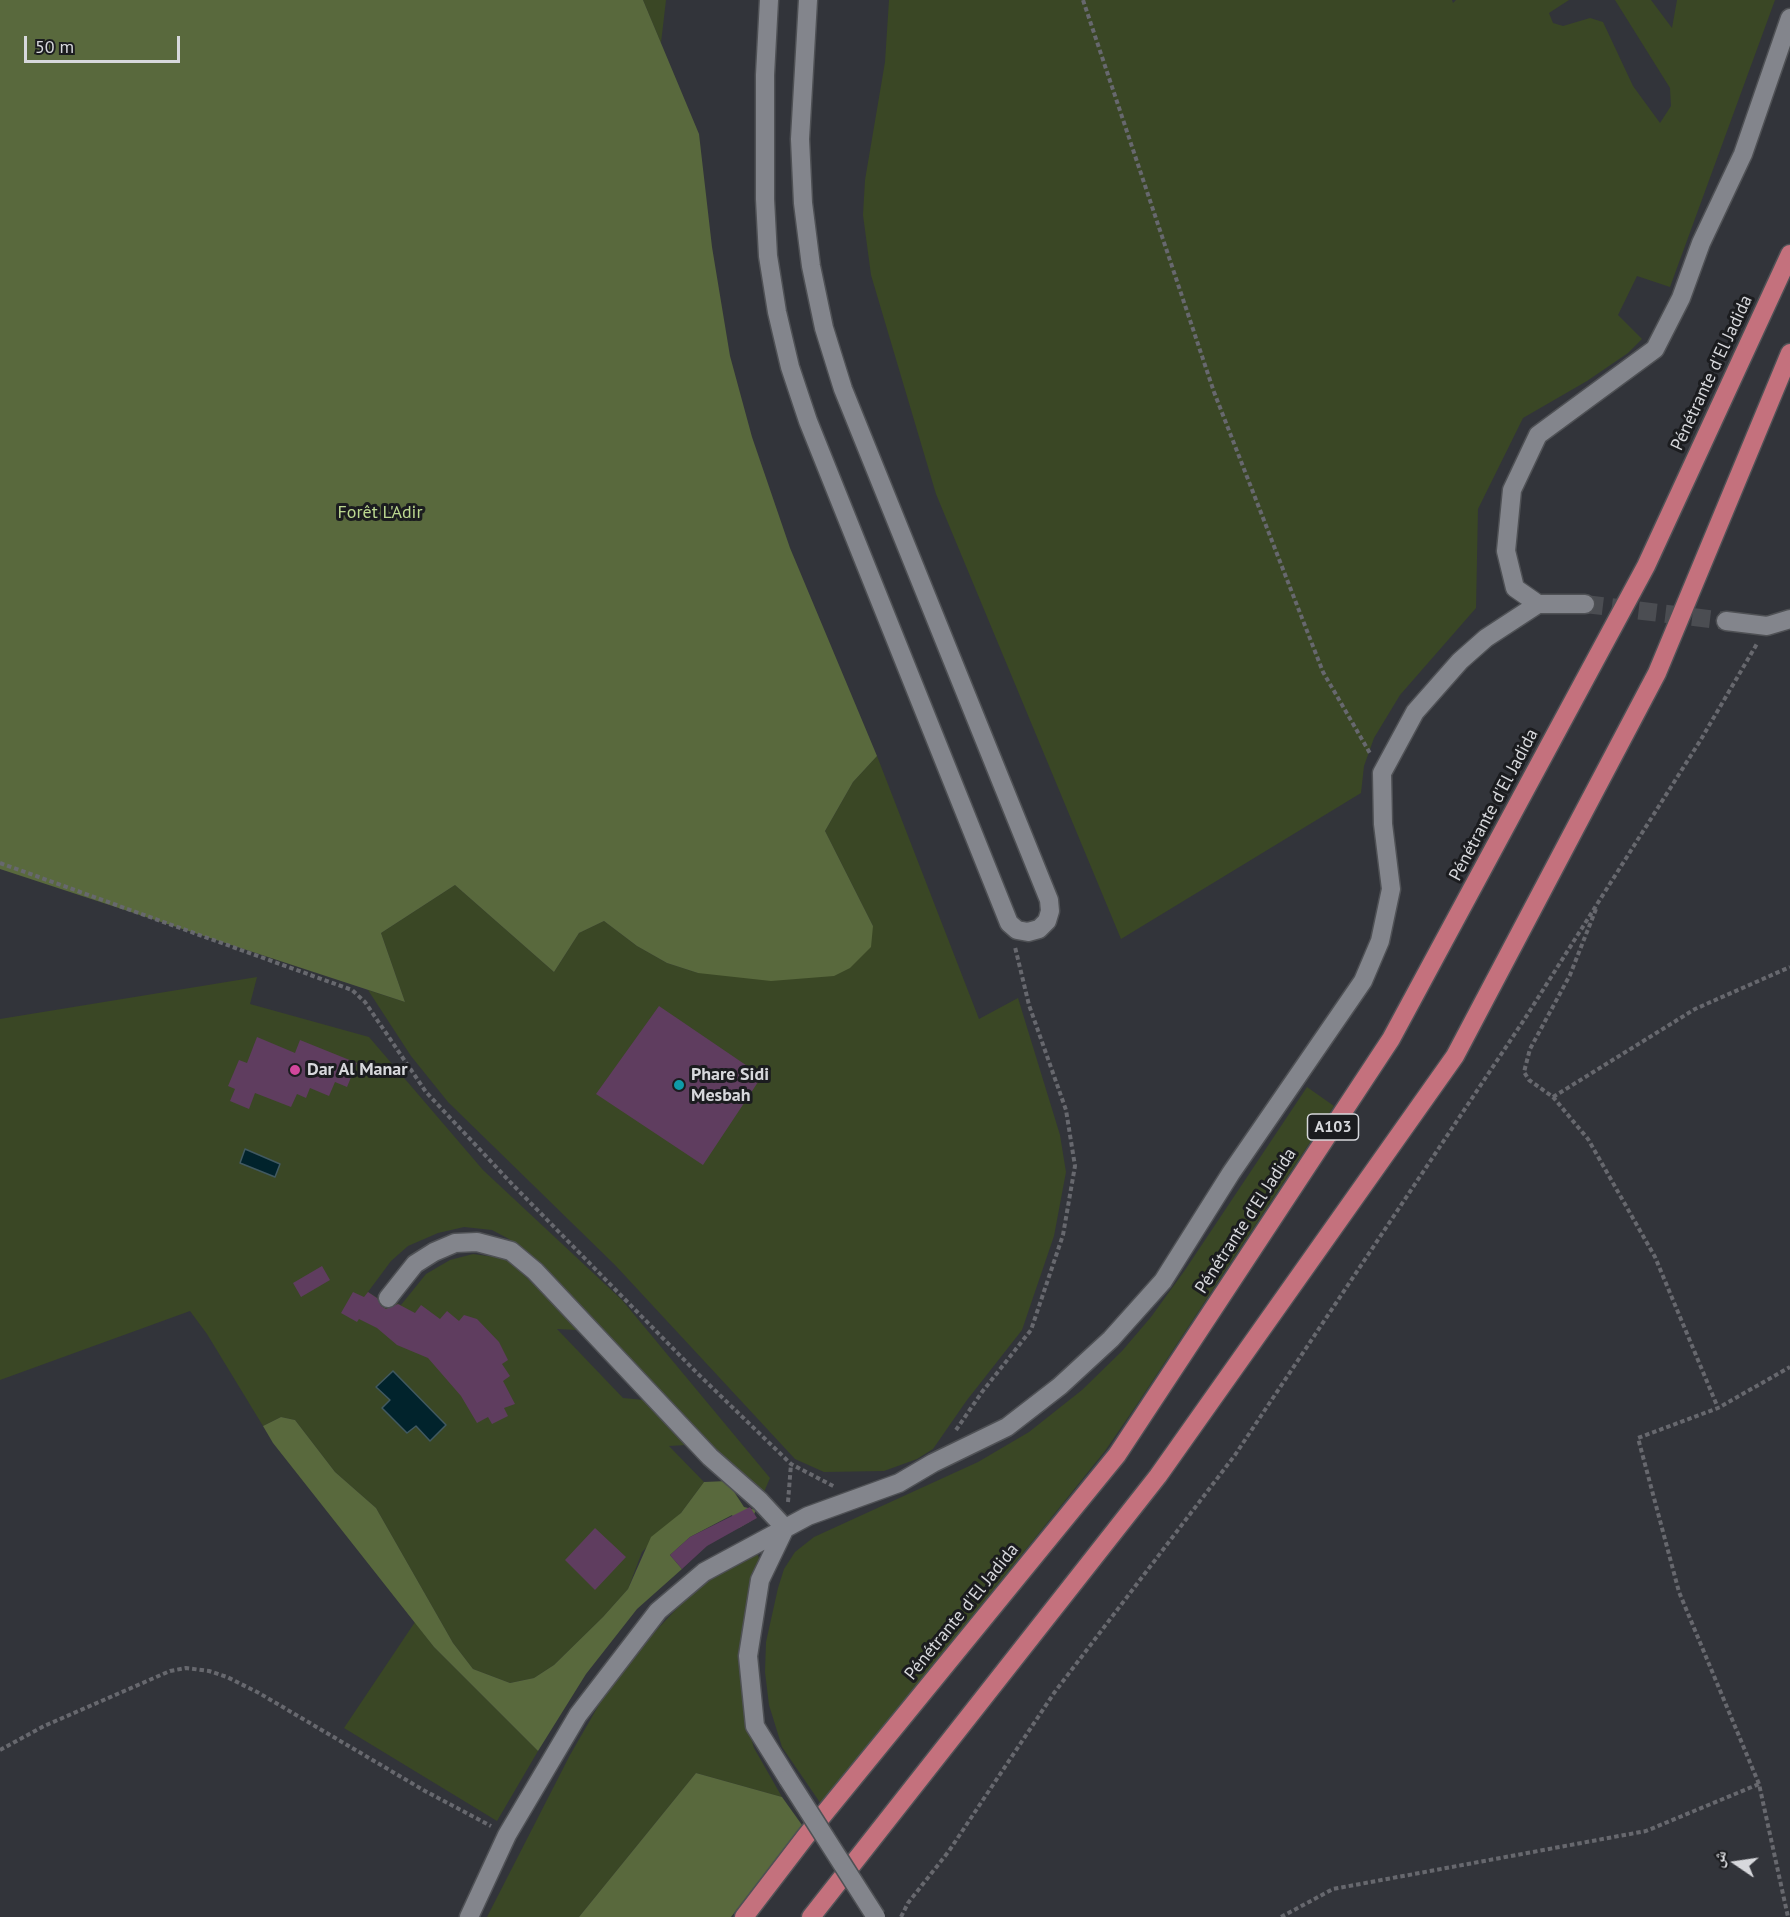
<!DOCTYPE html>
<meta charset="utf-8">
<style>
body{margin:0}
#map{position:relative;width:1790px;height:1917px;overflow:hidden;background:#32343a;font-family:"PT Sans","Noto Naskh Arabic",sans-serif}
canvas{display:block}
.north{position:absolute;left:1706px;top:1833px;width:60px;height:60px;-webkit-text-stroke:4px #1b1c1f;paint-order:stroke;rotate:283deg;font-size:16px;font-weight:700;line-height:24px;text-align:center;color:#d7d8dc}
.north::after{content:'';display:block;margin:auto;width:21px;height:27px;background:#d7d8dc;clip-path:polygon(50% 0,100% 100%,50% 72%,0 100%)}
.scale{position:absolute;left:24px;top:36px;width:156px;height:27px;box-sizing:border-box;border:3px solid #d7d8dc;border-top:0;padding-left:8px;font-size:18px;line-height:21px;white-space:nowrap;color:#d7d8dc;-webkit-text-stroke:4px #1b1c1f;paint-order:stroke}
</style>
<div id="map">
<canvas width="1790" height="1917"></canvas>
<div class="north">ش</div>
<div class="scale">50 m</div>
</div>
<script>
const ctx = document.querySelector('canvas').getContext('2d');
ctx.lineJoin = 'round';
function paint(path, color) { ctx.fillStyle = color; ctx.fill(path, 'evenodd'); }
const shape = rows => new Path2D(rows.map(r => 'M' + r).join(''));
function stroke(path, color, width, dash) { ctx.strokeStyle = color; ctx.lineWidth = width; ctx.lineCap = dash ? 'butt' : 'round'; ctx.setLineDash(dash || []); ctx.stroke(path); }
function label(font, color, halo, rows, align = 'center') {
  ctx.font = font + ' "PT Sans",sans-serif'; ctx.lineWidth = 6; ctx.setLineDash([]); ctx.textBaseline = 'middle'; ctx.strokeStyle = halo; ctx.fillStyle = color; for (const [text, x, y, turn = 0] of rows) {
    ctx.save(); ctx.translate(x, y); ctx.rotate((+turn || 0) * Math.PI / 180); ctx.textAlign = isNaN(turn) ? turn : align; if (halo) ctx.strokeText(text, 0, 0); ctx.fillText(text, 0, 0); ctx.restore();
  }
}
paint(shape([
 [643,0,666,0,661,43],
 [889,0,1452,0,1453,3,1456,0,1569,0,1549,13,1553,23,1563,26,1590,18,1603,22,1633,86,1660,123,1671,106,1670,88,1615,0,1651,0,1672,28,1677,0,1775,0,1670,287,1637,276,1618,315,1642,339,1628,353,1587,381,1523,418,1478,509,1476,608,1400,695,1374,738,1364,766,1361,793,1121,939,936,494,871,275,863,215,865,180,885,62],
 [877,756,979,1019,1018,998,1060,1135,1066,1172,1054,1236,1022,1330,967,1400,933,1449,917,1459,884,1471,824,1472,795,1459,615,1265,448,1102,411,1056,368,990,405,1002,381,933,455,885,554,972,579,933,604,921,637,946,667,963,698,973,873,926,825,831,853,782],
 [257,977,250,1004,369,1037,483,1170,622,1300,770,1478,764,1492,725,1464,543,1269,509,1239,492,1230,464,1227,438,1233,408,1246,391,1261,368,1292,381,1300,384,1296,401,1305,426,1274,450,1260,473,1254,502,1258,510,1262,549,1299,577,1330,557,1329,623,1398,644,1400,686,1445,669,1446,704,1482,681,1513,642,1552,628,1589,603,1617,554,1665,534,1678,510,1683,473,1669,453,1643,376,1508,335,1472,295,1420,281,1417,263,1426,207,1334,190,1311,0,1380,0,1019],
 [1307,1087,1334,1106,1138,1403,1105,1451,821,1804,782,1747,769,1705,765,1672,766,1642,778,1588,784,1569,795,1552,814,1537,978,1462,1029,1432,1082,1390,1122,1351,1151,1317,1185,1270],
 [753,1554,758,1555,760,1562,741,1678,744,1714,754,1748,782,1797,696,1773,579,1917,487,1917,570,1755,604,1696,643,1644,688,1597,719,1571],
 [415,1622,434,1647,538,1751,497,1821,344,1728]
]), '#3a4725');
paint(shape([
 [0,0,643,0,699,134,712,247,730,356,752,437,790,548,877,756,853,782,825,831,873,926,871,947,850,968,834,976,771,981,698,973,667,963,637,946,604,921,579,933,554,972,455,885,381,933,405,1002,0,869],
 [281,1417,295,1420,335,1472,376,1508,453,1643,473,1669,510,1683,534,1678,554,1665,603,1617,628,1589,651,1537,681,1513,704,1482,727,1481,744,1507,756,1510,751,1521,739,1528,732,1515,690,1537,670,1555,682,1569,637,1609,586,1674,538,1751,434,1647,273,1443,263,1426],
 [696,1773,782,1797,802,1825,731,1917,579,1917]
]), '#59693d');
const water = shape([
 [245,1149,280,1164,275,1177,240,1163,245,1149],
 [393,1371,446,1425,430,1441,416,1426,407,1433,382,1408,390,1400,376,1387,393,1371]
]);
paint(water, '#01232c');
stroke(water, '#415961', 1.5);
paint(shape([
 [659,1006,762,1076,703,1165,596,1094],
 [257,1037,295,1053,300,1040,357,1063,347,1087,335,1082,329,1096,310,1088,306,1098,297,1094,291,1107,255,1093,249,1109,230,1101,235,1089,228,1086,239,1060,247,1063],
 [322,1266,330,1280,301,1297,293,1283],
 [353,1292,364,1297,368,1292,377,1298,381,1306,386,1309,398,1304,415,1313,421,1305,440,1319,447,1311,459,1321,464,1315,477,1319,499,1342,508,1360,502,1364,510,1376,503,1381,515,1404,504,1408,508,1416,492,1424,488,1417,477,1423,461,1396,428,1358,397,1345,377,1328,359,1319,357,1322,341,1313],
 [750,1507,757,1518,707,1546,682,1569,670,1555,690,1537],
 [595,1528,626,1557,595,1590,565,1560]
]), '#5f3d5f');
stroke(shape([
 [1585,604,1726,621]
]), '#4b4d52', 18, [18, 9]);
const minor = shape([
 [1538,604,1515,588,1506,551,1512,490,1538,435,1655,349,1681,298,1701,243,1743,154,1790,18],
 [1726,621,1767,626,1790,619],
 [388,1298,415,1264,434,1252,455,1243,477,1242,511,1251,535,1271,710,1457,760,1501,785,1528,760,1580,748,1656,755,1726,788,1779],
 [469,1917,507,1835,578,1715,658,1611,704,1572,808,1516,899,1483,933,1463,1007,1427,1060,1386,1111,1339,1163,1281,1231,1173,1363,981,1380,941,1391,889,1383,824,1382,773,1415,712,1460,661,1486,638,1538,604,1585,604]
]);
const tertiary = shape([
 [769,0,765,75,765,199,768,256,777,312,790,367,808,421,1009,923,1017,930,1028,932,1039,929,1047,921,1050,911,1049,900,843,389,824,328,811,266,803,203,800,139,808,0]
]);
const motorway = shape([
 [744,1917,806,1836,1117,1455,1391,1039,1646,566,1790,254],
 [811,1917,1158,1476,1455,1056,1657,673,1790,353]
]);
stroke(minor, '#4f5155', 21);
stroke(tertiary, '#4f5155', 21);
stroke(motorway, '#4f5155', 21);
stroke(shape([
 [1083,0,1214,392,1323,672,1371,755],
 [0,863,352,990,365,1002,426,1092,513,1185,697,1373,791,1464,835,1487],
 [1596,909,1570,975,1530,1049,1524,1072,1529,1080,1553,1097,1588,1139,1655,1257,1718,1408],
 [1553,1097,1695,1009,1790,967],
 [956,1430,982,1392,1031,1330,1063,1235,1075,1166,1066,1110,1029,1005,1015,947],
 [788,1502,791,1464],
 [0,1750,44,1726,170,1671,186,1668,209,1671,227,1677,259,1693,425,1791,491,1826],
 [1759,1784,1679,1592,1638,1438,1718,1408,1790,1367],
 [901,1917,908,1903,949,1851,1054,1693,1235,1455,1524,1020,1700,741,1758,642],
 [1281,1917,1333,1889,1646,1831,1759,1784,1788,1917]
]), '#67686e', 4, [4.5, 3]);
stroke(minor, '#83858c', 18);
stroke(tertiary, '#83858c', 18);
stroke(motorway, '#c4717d', 18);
const minorBridge = shape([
 [788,1779,876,1917]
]);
stroke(minorBridge, '#4f5155', 21, []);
stroke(minorBridge, '#83858c', 18);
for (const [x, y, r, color] of [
 [295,1070,6,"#d1479c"],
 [679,1085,6,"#0f9aa8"]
]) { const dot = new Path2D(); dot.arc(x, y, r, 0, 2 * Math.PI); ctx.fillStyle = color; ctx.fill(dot); stroke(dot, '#1b1c1f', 2); }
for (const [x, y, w] of [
 [1333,1127,51]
]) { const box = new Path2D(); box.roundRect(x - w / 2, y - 13, w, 26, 4.5); ctx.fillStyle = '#1b1c1f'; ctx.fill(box); stroke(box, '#d7d8dc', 1.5); }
label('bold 16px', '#d7d8dc', null, [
 ["A103",1333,1127]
]);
label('18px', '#d7d8dc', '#1b1c1f', [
 ["Pénétrante d'El Jadida",1712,373,-65],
 ["Pénétrante d'El Jadida",1494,805,-62],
 ["Pénétrante d'El Jadida",1246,1221,-57],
 ["Pénétrante d'El Jadida",962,1612,-51]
]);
label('18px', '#bcd890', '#1b1c1f', [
 ["Forêt L'Adir",380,513]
]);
label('bold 18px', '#d7d8dc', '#1b1c1f', [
 ["Dar Al Manar",307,1070],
 ["Phare Sidi",691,1075],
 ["Mesbah",691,1096]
], 'left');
</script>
